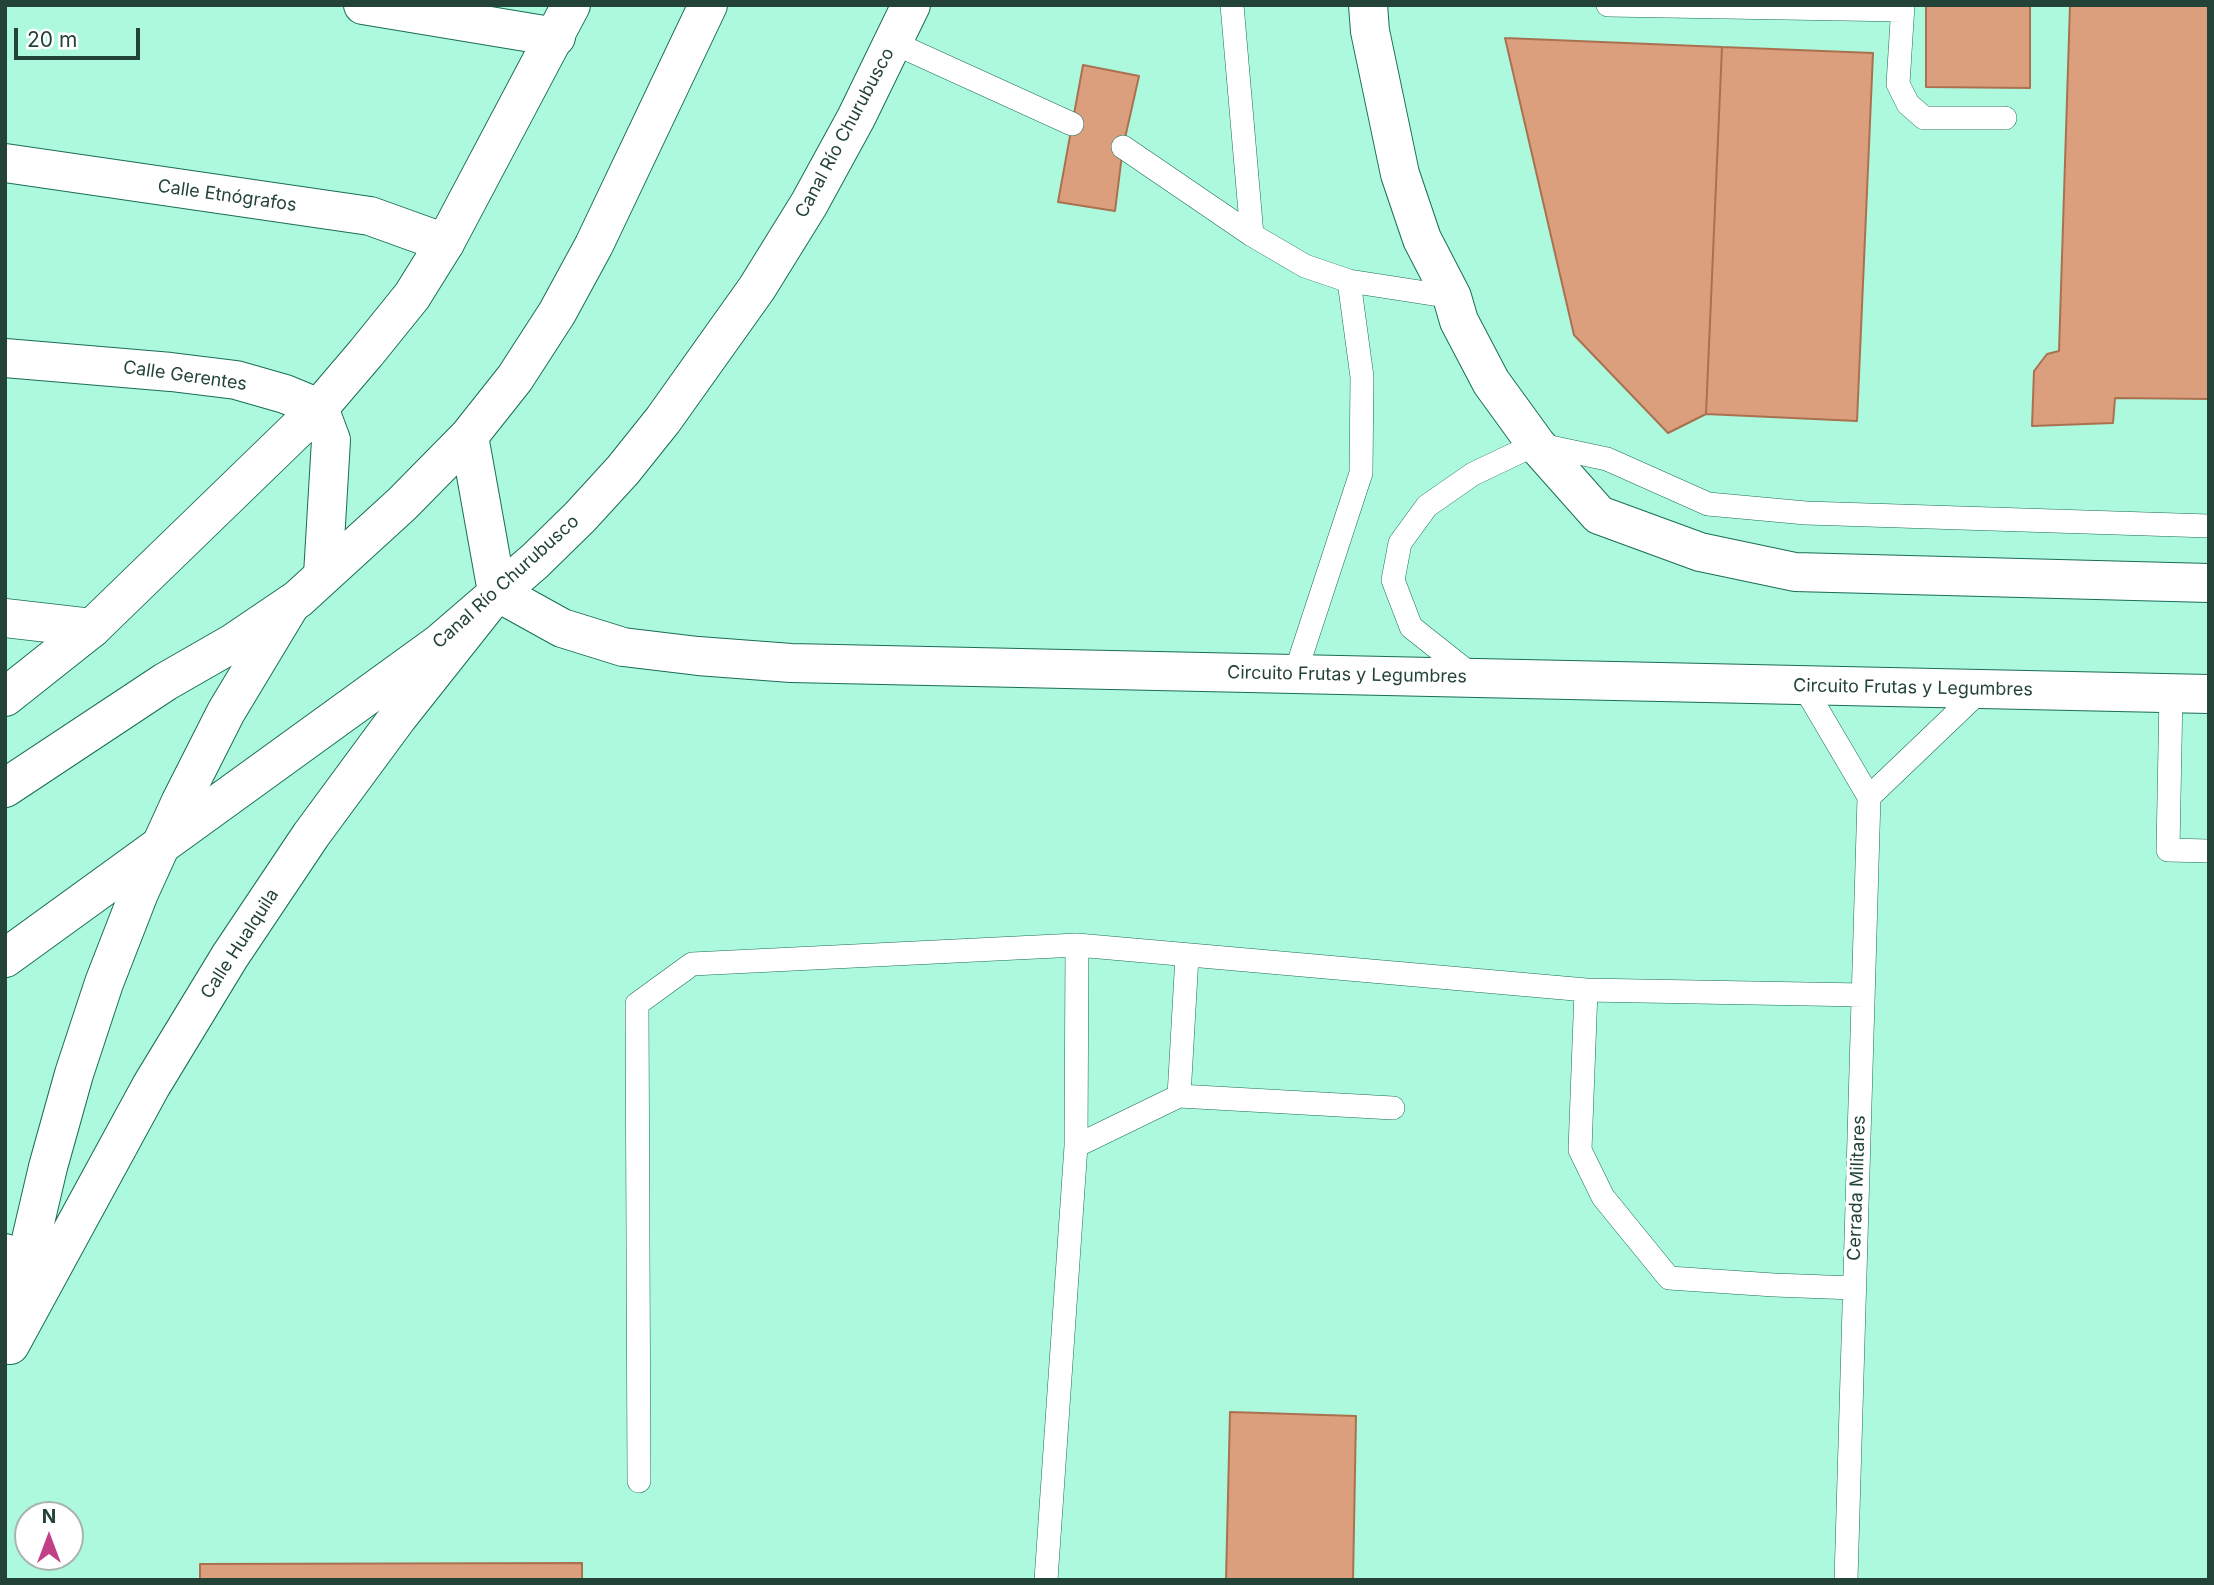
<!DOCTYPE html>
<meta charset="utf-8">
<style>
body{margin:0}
#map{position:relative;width:2214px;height:1585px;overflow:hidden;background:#acf9de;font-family:Inter,sans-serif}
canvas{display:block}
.frame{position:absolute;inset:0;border:7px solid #234338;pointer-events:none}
.north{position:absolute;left:14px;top:1501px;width:70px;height:70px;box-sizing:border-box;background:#fff;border:2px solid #a7b4af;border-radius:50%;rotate:0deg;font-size:19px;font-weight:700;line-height:28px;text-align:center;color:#234338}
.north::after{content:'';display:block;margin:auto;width:24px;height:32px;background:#c24087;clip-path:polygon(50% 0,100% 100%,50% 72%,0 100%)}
.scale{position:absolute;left:14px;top:28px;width:126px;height:32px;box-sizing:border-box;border:4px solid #234338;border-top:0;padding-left:9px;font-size:21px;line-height:24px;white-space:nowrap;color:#234338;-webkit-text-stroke:5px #fff;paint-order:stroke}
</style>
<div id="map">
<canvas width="2214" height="1585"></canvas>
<div class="frame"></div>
<div class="north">N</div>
<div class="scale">20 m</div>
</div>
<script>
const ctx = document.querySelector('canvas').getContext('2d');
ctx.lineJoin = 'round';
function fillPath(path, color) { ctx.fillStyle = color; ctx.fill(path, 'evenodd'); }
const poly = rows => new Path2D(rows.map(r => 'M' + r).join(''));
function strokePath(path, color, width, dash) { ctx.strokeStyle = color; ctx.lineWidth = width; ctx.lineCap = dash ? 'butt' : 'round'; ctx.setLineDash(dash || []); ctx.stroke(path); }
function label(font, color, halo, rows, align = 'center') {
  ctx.font = font + ' Inter,sans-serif'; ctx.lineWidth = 7; ctx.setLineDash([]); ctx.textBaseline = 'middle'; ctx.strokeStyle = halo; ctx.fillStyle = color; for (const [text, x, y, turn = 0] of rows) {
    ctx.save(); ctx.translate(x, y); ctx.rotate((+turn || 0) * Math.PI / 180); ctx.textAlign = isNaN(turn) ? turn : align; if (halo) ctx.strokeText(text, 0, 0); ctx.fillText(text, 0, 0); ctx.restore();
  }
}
const building = poly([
 [1926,5,2030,5,2030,88,1926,87,1926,5],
 [2070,5,2209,5,2209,399,2115,398,2113,423,2032,426,2034,371,2047,354,2059,351,2070,5],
 [1505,38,1722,47,1706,414,1668,433,1574,335,1505,38],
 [1722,47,1873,53,1857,421,1706,414,1722,47],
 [1083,65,1139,76,1123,147,1115,211,1058,202,1083,65],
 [1230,1412,1356,1416,1353,1580,1226,1580,1230,1412],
 [582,1563,582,1580,200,1580,200,1564,582,1563]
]);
fillPath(building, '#db9f7d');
strokePath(building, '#aa7151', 2);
const service = poly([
 [1232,5,1252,235],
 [1608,5,1902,10],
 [1903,5,1898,84,1908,104,1924,118,2005,118],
 [894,43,1072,124],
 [1123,147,1252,235,1305,266,1349,281,1452,297],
 [1295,674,1361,473,1362,377,1349,281],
 [1474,677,1411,627,1393,580,1400,543,1427,506,1473,474,1536,444,1607,459,1708,504,1806,513,2209,526],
 [1803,685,1869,797,1846,1580],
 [2171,694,2168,850,2209,851],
 [1869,797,1982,689],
 [1187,956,1179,1096,1393,1108],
 [1586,990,1580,1150,1603,1197,1669,1278,1774,1285,1854,1288],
 [1076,1146,1179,1096],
 [639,1481,637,1004,692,964,1077,945,1586,990,1863,995],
 [1046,1580,1076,1146,1077,945]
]);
const minor = poly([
 [363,5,556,37],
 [1368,5,1370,31,1400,174,1422,239,1452,297,1459,321,1491,382,1536,444,1599,515,1700,552,1795,572,2209,583],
 [5,163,370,216,445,243],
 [5,358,171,372,236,380,285,394,319,408,331,440,323,575],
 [5,618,92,628],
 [23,1305,26,1261,48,1167,74,1074,104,983,139,893,181,801,226,712,291,604],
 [10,1345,151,1086,230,956,311,835,398,717,497,592,562,628,623,647,698,656,791,663,2209,694]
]);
const tertiary = poly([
 [5,697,92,628,319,408,366,353,412,296,445,243,571,5]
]);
const primary = poly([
 [469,436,497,592],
 [5,788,165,682,233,643,298,599,402,504,469,436,515,378,557,313,594,245,708,5],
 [5,958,440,643,535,561,580,517,623,470,663,420,757,288,809,204,856,118,911,5],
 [5,1253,15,1293,14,1337]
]);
strokePath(service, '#1a6d57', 24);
strokePath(minor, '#1a6d57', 40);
strokePath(tertiary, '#1a6d57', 40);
strokePath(primary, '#1a6d57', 40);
strokePath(service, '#fff', 23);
strokePath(minor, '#fff', 38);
strokePath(tertiary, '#fff', 38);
strokePath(primary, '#fff', 38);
label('18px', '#234338', '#fff', [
 ["Canal Río Churubusco",845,133,-62],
 ["Calle Etnógrafos",227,196,8],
 ["Calle Gerentes",185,376,8],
 ["Canal Río Churubusco",506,582,-42],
 ["Circuito Frutas y Legumbres",1347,675,1],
 ["Circuito Frutas y Legumbres",1913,688,1],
 ["Calle Hualquila",240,944,-57],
 ["Cerrada Militares",1857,1188,-88]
]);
</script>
